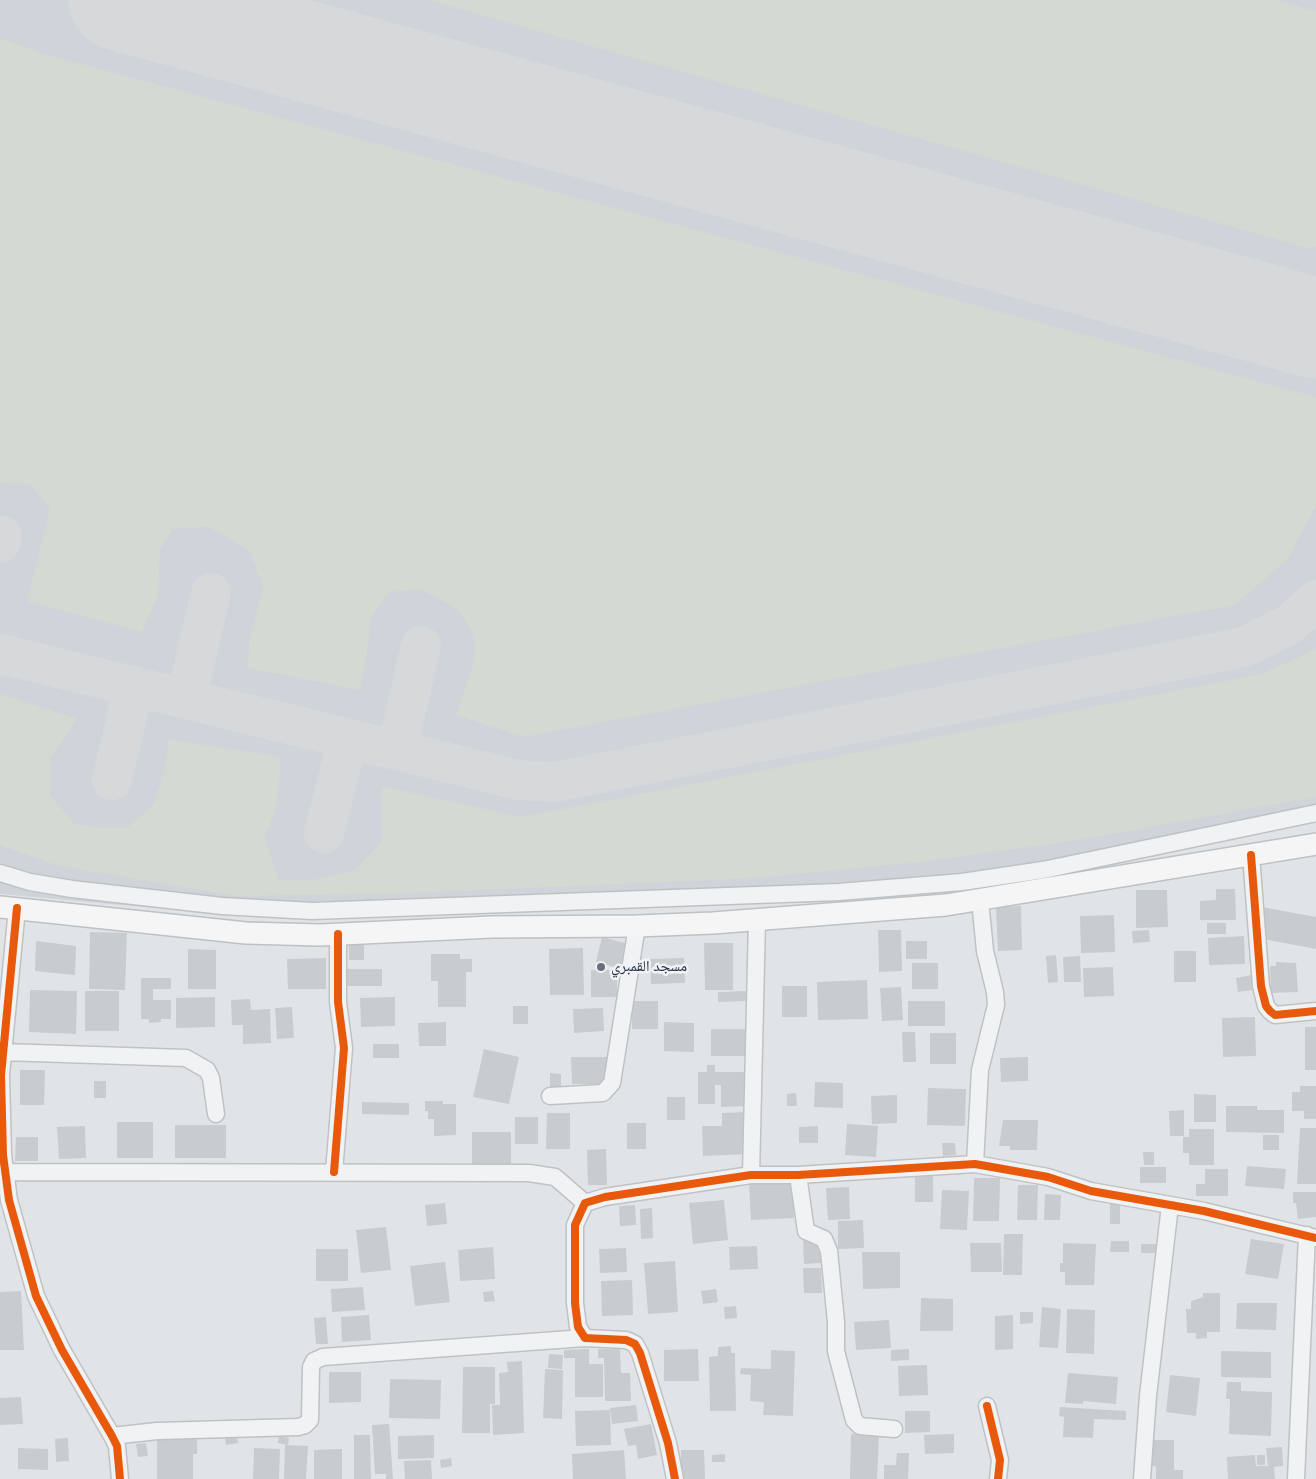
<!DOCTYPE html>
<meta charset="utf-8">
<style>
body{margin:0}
canvas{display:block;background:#e1e4e7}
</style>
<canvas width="1316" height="1479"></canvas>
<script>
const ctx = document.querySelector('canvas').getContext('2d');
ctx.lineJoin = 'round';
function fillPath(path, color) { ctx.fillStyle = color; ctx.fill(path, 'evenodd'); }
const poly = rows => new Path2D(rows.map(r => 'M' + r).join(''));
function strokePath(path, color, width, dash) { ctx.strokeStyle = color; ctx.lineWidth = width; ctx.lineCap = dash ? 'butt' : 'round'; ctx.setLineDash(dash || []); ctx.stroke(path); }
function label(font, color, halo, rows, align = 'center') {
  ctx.font = font + ' "Space Grotesk","Noto Naskh Arabic",sans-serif'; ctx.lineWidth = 5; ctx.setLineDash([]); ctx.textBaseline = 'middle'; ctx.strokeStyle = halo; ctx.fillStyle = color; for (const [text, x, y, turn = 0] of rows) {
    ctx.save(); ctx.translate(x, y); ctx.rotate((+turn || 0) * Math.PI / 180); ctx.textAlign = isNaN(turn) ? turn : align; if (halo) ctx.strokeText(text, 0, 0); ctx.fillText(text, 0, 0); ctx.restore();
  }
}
fillPath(poly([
 [0,0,1316,0,1316,818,1015,879,334,918,283,919,232,915,0,894]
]), '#cfd3da');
fillPath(poly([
 [428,0,1276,0,1316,11,1316,247,1307,248],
 [0,38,41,53,1316,397,1316,506,1287,560,1235,605,524,737,456,715,474,661,474,636,458,609,420,589,389,592,371,618,366,661,360,690,247,668,250,636,263,587,250,551,209,527,173,529,160,549,158,596,142,632,27,601,50,509,30,484,0,483],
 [1316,649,1316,797,1080,840,921,862,757,878,416,893,238,896,59,866,0,845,0,694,77,719,50,759,50,795,75,824,99,828,126,828,153,806,164,773,169,739,281,757,277,804,265,837,279,880,312,880,353,871,382,842,382,786,521,817,1262,674]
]), '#d2dad2');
strokePath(poly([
 [0,543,2,536],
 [0,654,519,780,555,782,1244,647,1290,624,1316,600],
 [186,699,211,593],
 [397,750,421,646],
 [112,780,134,686],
 [324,833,348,739]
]), '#d6d8da', 40);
strokePath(poly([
 [119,0,1316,328]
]), '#d6d8da', 101);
fillPath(poly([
 [1216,889,1235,889,1236,920,1200,920,1200,901,1216,900],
 [1136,890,1167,890,1168,927,1136,928],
 [1021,906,1022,950,998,951,996,907],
 [1262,907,1316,917,1316,949,1263,939],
 [1114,915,1115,952,1081,953,1080,916],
 [1207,923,1226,923,1226,934,1207,934],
 [878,930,901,930,902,971,879,972],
 [1149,930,1150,942,1133,943,1132,931],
 [90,932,127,933,125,990,89,989],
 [1244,936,1245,964,1209,965,1208,938],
 [602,937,629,944,622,969,596,962],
 [36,941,76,946,75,975,35,971],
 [906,941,927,941,927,959,906,959],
 [704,943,733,943,733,990,705,990],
 [349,944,364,944,364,960,349,960],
 [583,948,584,995,550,995,549,949],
 [188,949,216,950,216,989,188,989],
 [1174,951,1196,951,1196,982,1174,982],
 [431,954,460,954,460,959,472,959,472,972,466,972,466,1007,438,1007,438,981,431,981],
 [1056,955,1058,982,1048,983,1046,956],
 [1080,956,1081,982,1064,982,1063,957],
 [326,958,326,989,288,989,287,959],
 [684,958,685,983,651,984,650,959],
 [1276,962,1296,963,1298,992,1271,993,1270,966,1276,966],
 [912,963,938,963,938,989,912,989],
 [1113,967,1114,996,1084,997,1083,968],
 [345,969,382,969,382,986,345,986],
 [591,970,617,970,617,997,591,997],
 [1251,975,1253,990,1238,992,1236,978],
 [141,978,171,978,171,989,153,989,153,1000,171,1000,171,1019,161,1019,161,1022,149,1023,149,1019,141,1019],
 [867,980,868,1019,818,1020,817,982],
 [782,986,807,986,807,1017,782,1017],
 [901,987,903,1020,882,1021,880,988],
 [30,990,77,991,76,1034,29,1032],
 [85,991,119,991,119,1031,85,1031],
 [748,991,749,1001,718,1002,718,992],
 [215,997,215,1027,176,1028,176,998],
 [395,997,395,1026,361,1027,360,998],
 [250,999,251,1010,270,1009,271,1043,243,1044,243,1025,232,1025,231,1000],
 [632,1001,658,1001,658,1029,632,1029],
 [908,1001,945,1001,945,1026,908,1026],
 [513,1006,528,1006,528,1024,513,1024],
 [292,1007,294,1038,277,1039,275,1008],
 [603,1008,604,1031,574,1033,573,1009],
 [1255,1017,1256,1056,1223,1057,1222,1018],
 [446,1022,446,1046,419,1046,418,1023],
 [664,1022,694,1023,694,1052,664,1051],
 [1305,1027,1316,1027,1316,1070,1305,1070],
 [711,1029,748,1029,748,1056,711,1056],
 [902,1032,915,1032,916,1062,903,1062],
 [930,1033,956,1033,956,1064,930,1064],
 [373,1044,399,1044,399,1058,373,1058],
 [484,1049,519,1057,509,1104,473,1097],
 [571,1057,610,1057,610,1084,572,1084],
 [1028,1057,1028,1081,1001,1082,1000,1058],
 [707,1065,715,1065,715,1072,746,1072,746,1106,721,1107,721,1085,715,1085,715,1104,698,1104,698,1072,707,1072],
 [20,1070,45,1070,44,1105,20,1105],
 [550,1073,561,1074,561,1089,550,1089],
 [94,1081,106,1081,106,1098,94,1098],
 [815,1082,843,1083,843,1108,814,1107],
 [1300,1086,1316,1086,1316,1119,1304,1119,1304,1111,1292,1111,1292,1092,1300,1092],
 [928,1088,966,1089,965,1126,927,1125],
 [796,1093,797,1106,787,1106,787,1094],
 [1194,1094,1216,1095,1216,1122,1194,1122],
 [897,1095,897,1123,872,1124,871,1096],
 [667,1097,685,1097,685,1120,667,1120],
 [425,1101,443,1101,443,1104,456,1104,456,1135,434,1136,434,1119,428,1119,428,1111,425,1111],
 [362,1102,409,1103,409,1115,362,1114],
 [1226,1106,1257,1106,1257,1110,1284,1110,1284,1133,1226,1132],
 [1184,1110,1184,1136,1170,1136,1169,1111],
 [748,1112,749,1154,703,1156,702,1126,722,1126,722,1113],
 [547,1113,570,1113,570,1149,546,1149],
 [515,1117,538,1117,538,1144,515,1144],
 [1003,1120,1038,1120,1037,1150,1010,1150,1010,1146,999,1146],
 [117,1122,153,1122,153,1158,117,1158],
 [627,1123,646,1123,646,1149,627,1149],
 [847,1124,878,1126,876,1157,845,1155],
 [175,1125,226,1125,226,1158,175,1158],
 [85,1126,86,1158,59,1159,57,1127],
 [818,1126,818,1143,799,1143,799,1127],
 [1300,1128,1316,1128,1316,1184,1297,1184],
 [1189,1129,1214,1129,1214,1165,1189,1165,1189,1153,1183,1153,1183,1137,1189,1137],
 [472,1132,511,1132,511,1165,472,1164],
 [1263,1135,1279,1135,1279,1150,1263,1150],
 [16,1137,38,1137,38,1161,15,1161],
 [942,1143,955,1143,956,1155,943,1156],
 [606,1149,607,1185,588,1185,587,1150],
 [1143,1152,1154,1152,1154,1165,1144,1165],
 [1247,1166,1286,1169,1284,1189,1245,1186],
 [1140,1167,1166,1167,1166,1183,1140,1183],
 [1205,1169,1228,1169,1228,1196,1196,1196,1196,1184,1205,1184],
 [915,1173,933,1173,933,1202,915,1202],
 [974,1178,1000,1178,999,1221,973,1221],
 [792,1182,794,1218,751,1220,749,1184],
 [1018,1185,1038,1185,1037,1220,1017,1220],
 [849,1187,850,1219,828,1220,826,1188],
 [942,1190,969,1191,967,1230,940,1229],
 [1293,1192,1316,1192,1316,1217,1298,1219,1296,1203,1293,1203],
 [1045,1194,1061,1195,1060,1220,1044,1220],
 [724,1200,728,1240,693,1244,689,1203],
 [445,1203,447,1224,427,1226,425,1205],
 [1110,1203,1120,1203,1120,1224,1110,1224],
 [635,1205,636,1225,620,1226,619,1206],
 [652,1208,653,1238,641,1239,640,1209],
 [863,1220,864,1248,838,1249,838,1221],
 [386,1227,391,1270,361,1273,356,1230],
 [1004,1234,1023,1234,1022,1275,1003,1275],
 [820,1238,821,1263,804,1264,803,1239],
 [1251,1239,1284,1244,1278,1279,1245,1274],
 [1111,1241,1129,1241,1129,1252,1110,1252],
 [970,1243,1001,1243,1002,1272,971,1272],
 [1063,1243,1096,1244,1094,1285,1065,1285,1065,1272,1060,1272,1060,1263,1063,1263],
 [1141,1244,1157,1244,1157,1253,1141,1253],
 [757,1246,758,1269,730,1270,729,1247],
 [493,1247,495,1279,460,1281,458,1250],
 [626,1248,627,1272,600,1273,599,1249],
 [316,1249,348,1249,348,1281,316,1281],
 [862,1252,900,1252,900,1288,863,1289],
 [675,1261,678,1312,648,1314,644,1263],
 [445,1262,450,1302,415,1306,410,1266],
 [803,1268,821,1268,822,1293,804,1293],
 [632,1280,633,1315,602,1316,601,1281],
 [363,1287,365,1310,332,1312,331,1289],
 [716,1289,718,1302,703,1304,701,1291],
 [21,1291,24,1350,0,1350,0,1292],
 [493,1291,495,1301,484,1302,483,1292],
 [1203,1293,1220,1293,1220,1332,1207,1332,1207,1338,1196,1339,1196,1333,1187,1333,1186,1309,1191,1309,1191,1301,1203,1297],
 [921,1298,953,1299,953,1331,920,1331],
 [1237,1303,1277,1303,1276,1330,1236,1329],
 [736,1306,737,1318,725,1319,724,1307],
 [1042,1307,1061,1309,1058,1348,1039,1347],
 [1067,1309,1095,1310,1094,1354,1066,1353],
 [1020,1312,1033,1312,1033,1323,1020,1324],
 [369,1315,371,1340,342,1342,341,1317],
 [1013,1315,1013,1349,995,1350,995,1316],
 [326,1317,328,1344,316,1344,314,1318],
 [889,1320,891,1348,856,1350,854,1322],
 [731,1346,731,1353,735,1353,736,1411,710,1411,709,1357,718,1356,718,1347],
 [589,1349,589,1364,603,1364,603,1397,575,1397,575,1358,564,1358,564,1350],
 [598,1349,620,1349,621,1373,630,1373,631,1401,605,1401,604,1358,598,1358],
 [698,1349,699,1381,664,1381,664,1350],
 [909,1349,909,1360,891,1361,891,1350],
 [771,1350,795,1351,793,1416,763,1415,764,1402,750,1401,751,1375,740,1374,741,1368,771,1369],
 [1221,1351,1271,1352,1271,1378,1221,1377],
 [549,1354,563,1355,562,1369,548,1368],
 [522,1361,524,1433,493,1435,492,1405,500,1405,499,1373,508,1372,507,1362],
 [927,1365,928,1395,899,1396,898,1366],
 [463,1367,495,1367,495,1404,490,1404,490,1433,462,1433],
 [545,1369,563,1370,562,1419,543,1418],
 [329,1372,361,1372,361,1402,329,1403],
 [1068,1373,1118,1377,1116,1404,1083,1401,1083,1404,1065,1403],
 [1170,1375,1200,1378,1196,1416,1166,1412],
 [390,1379,441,1380,440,1419,389,1418],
 [1227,1382,1241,1382,1241,1391,1272,1392,1271,1436,1229,1434,1230,1399,1226,1399],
 [21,1397,23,1424,0,1425,0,1398],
 [636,1405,638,1421,612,1424,610,1408],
 [1060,1407,1126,1411,1126,1420,1094,1419,1093,1438,1063,1437,1064,1417,1059,1416],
 [610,1410,611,1445,576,1446,575,1411],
 [905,1411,930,1411,930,1432,905,1433],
 [389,1424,393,1479,386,1479,386,1474,375,1474,372,1425],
 [651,1424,657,1455,638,1459,636,1445,628,1446,624,1429],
 [851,1434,879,1435,877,1479,850,1479],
 [954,1434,954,1453,925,1454,924,1435],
 [354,1435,370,1435,371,1479,354,1479],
 [434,1435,434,1458,398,1459,398,1436],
 [279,1436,289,1438,288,1445,278,1443],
 [237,1437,238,1443,226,1445,225,1438],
 [68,1438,69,1461,56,1462,55,1439],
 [157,1438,197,1438,197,1454,193,1454,193,1479,157,1479],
 [1146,1440,1174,1440,1174,1470,1183,1470,1183,1479,1156,1479,1156,1466,1146,1466],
 [146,1443,148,1456,138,1457,136,1444],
 [285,1445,308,1446,306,1479,284,1479],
 [1282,1447,1283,1466,1274,1467,1275,1479,1228,1479,1227,1457,1255,1455,1256,1466,1268,1466,1266,1448],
 [18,1448,48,1449,48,1470,18,1469],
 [254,1448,280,1449,279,1479,253,1479],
 [342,1449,342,1479,314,1479,314,1450],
 [624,1450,626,1479,573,1479,572,1454],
 [681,1450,704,1450,705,1479,681,1479],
 [897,1453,909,1453,908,1479,884,1479,884,1465,896,1465],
 [725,1454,725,1462,712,1462,712,1455],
 [1257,1455,1265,1455,1265,1465,1257,1465],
 [451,1458,452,1466,441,1468,440,1460],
 [431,1460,432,1479,405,1479,404,1461]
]), '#c9cccf');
const minor = poly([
 [1251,855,1261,986,1266,1006,1270,1011,1275,1015,1316,1011],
 [0,873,30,882,72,889,222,906,312,911,839,892,962,882,1043,870,1316,813],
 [17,908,1,1075,3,1155,9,1200,36,1296,62,1350,112,1436,117,1446,120,1479],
 [3,1052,186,1058,207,1070,211,1078,216,1114],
 [550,1096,603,1093,612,1083,637,926],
 [975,1164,980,1070,996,1005,995,992,985,951,980,900],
 [5,1172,529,1173,555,1177,585,1203],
 [334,1172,344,1048,338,1002,338,934],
 [751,1175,757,920],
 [798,1175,806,1231,824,1239,829,1251,836,1322,836,1351,854,1420,860,1426,894,1429],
 [987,1406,1000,1460,998,1479],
 [112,1436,157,1431,298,1427,305,1425,310,1420,311,1367,314,1361,323,1357,585,1338],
 [675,1479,668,1443,640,1353,635,1344,626,1340,585,1338,578,1327,575,1303,575,1225,585,1203,605,1197,751,1175,798,1175,975,1164,1048,1177,1091,1191,1204,1211,1316,1238],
 [1142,1479,1148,1396,1170,1205],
 [1296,1479,1307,1235]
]);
const major = poly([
 [0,907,246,933,320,935,492,927,637,926,713,923,946,905,1316,844]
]);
strokePath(minor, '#bfc2c5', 19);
strokePath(major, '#bdc1c4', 24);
strokePath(minor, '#f1f2f3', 16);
strokePath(major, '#f5f5f6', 21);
strokePath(poly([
 [1251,855,1261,986,1266,1006,1270,1011,1275,1015,1316,1011],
 [17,908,1,1075,3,1155,9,1200,36,1296,62,1350,112,1436,117,1446,120,1479],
 [334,1172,344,1048,338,1002,338,934],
 [987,1406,1000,1460,998,1479],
 [675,1479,668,1443,640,1353,635,1344,626,1340,585,1338,578,1327,575,1303,575,1225,585,1203,605,1197,751,1175,798,1175,975,1164,1048,1177,1091,1191,1204,1211,1316,1238]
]), '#e8590c', 8);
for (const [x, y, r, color] of [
 [601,967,5,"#69707a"]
]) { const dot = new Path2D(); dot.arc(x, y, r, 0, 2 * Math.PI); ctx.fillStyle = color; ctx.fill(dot); strokePath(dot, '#eff2f6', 2); }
label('15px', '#283140', '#eff2f6', [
 ["مسجد القمبري",611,967]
], 'left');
</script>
